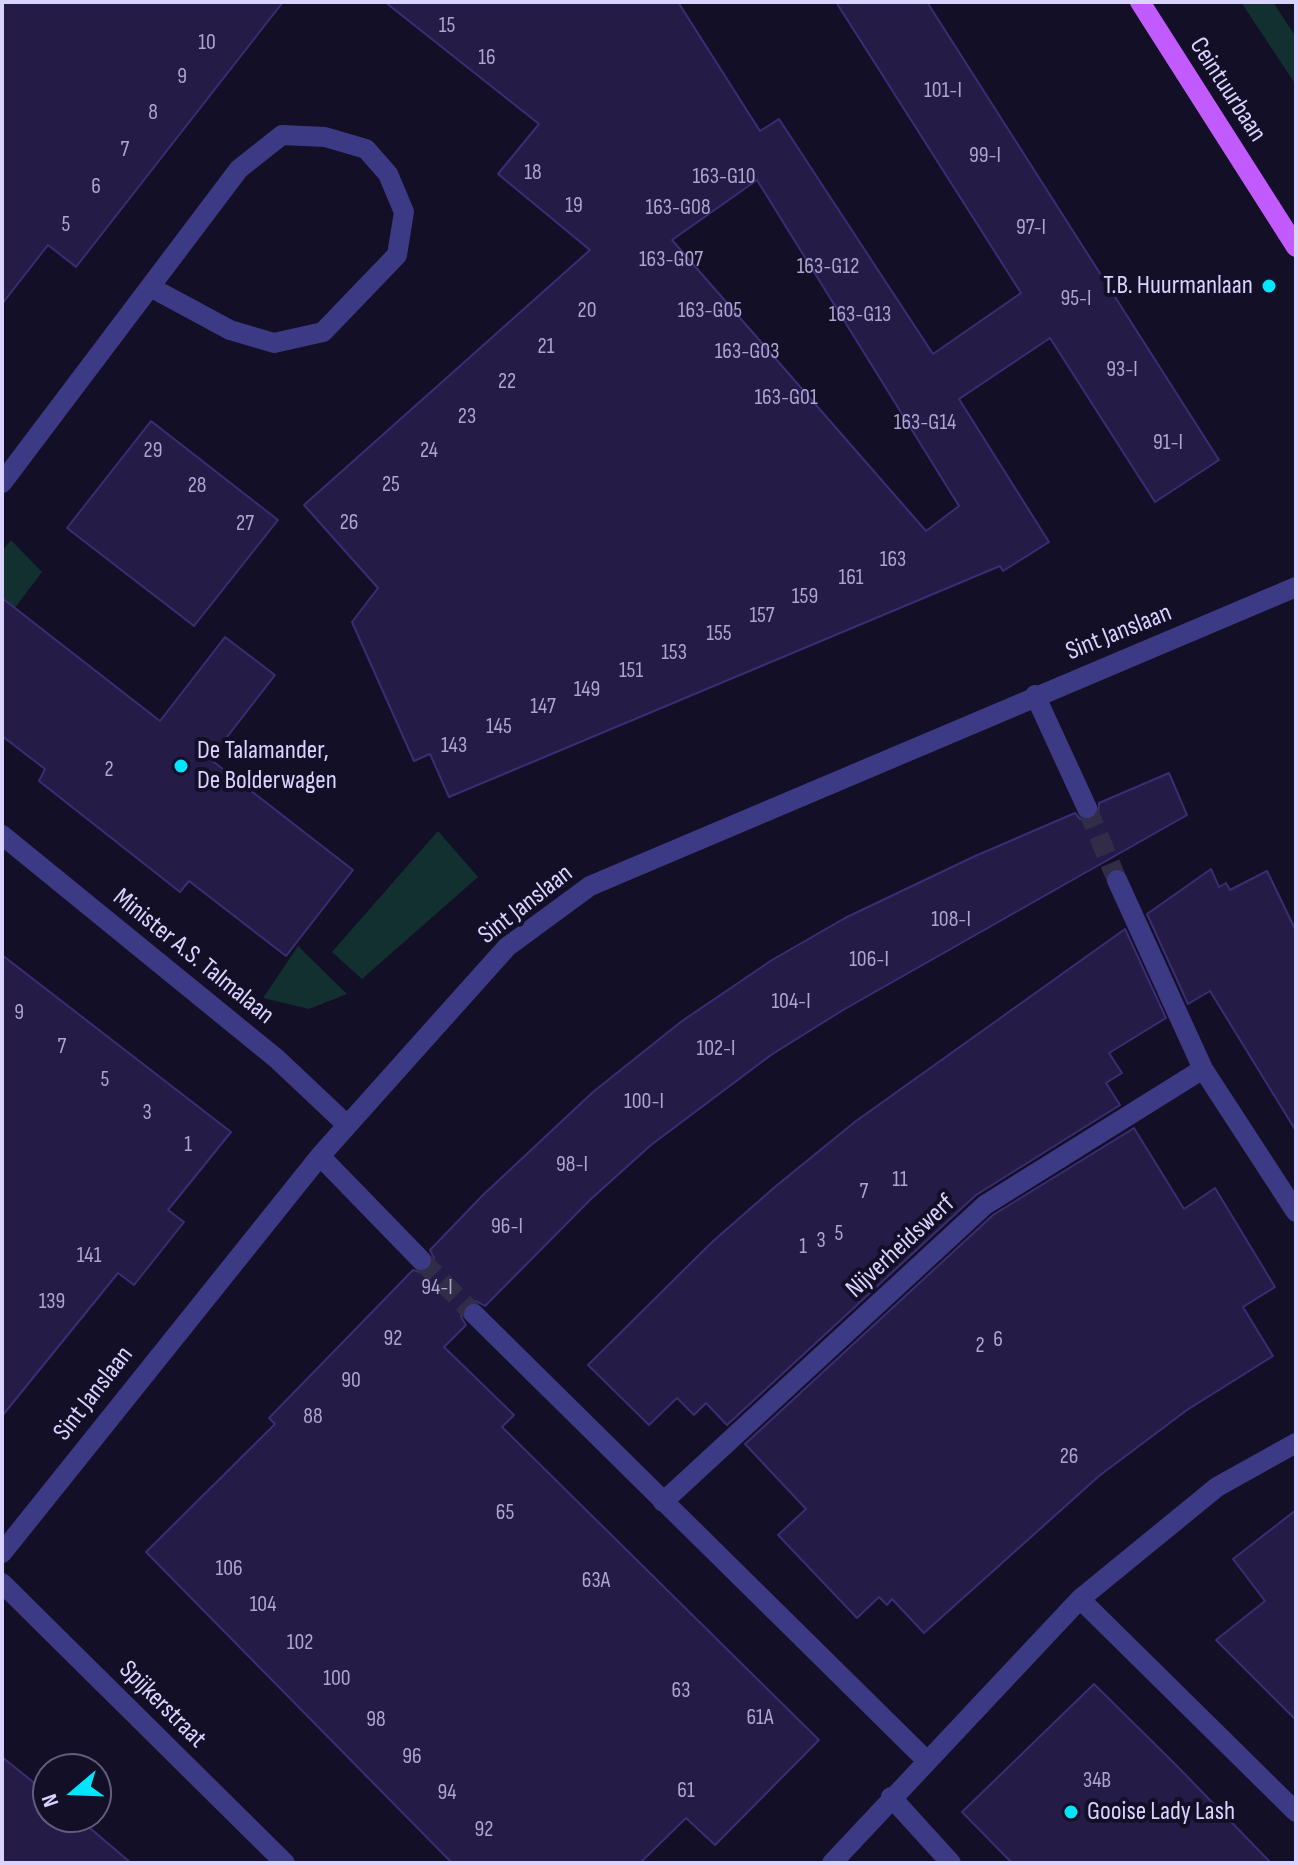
<!DOCTYPE html>
<style>
body{margin:0}
#map{position:relative;width:1298px;height:1865px;overflow:hidden;background:#130f26;font-family:"Sofia Sans Condensed",sans-serif}
canvas{display:block}
.frame{position:absolute;inset:0;border:4px solid #d9d4ff;pointer-events:none}
.north{position:absolute;left:32px;top:1753px;width:80px;height:80px;box-sizing:border-box;background:#130f26;border:2px solid #625e7d;border-radius:50%;rotate:251deg;font-size:22px;font-weight:700;line-height:32px;text-align:center;color:#d9d4ff}
.north::after{content:'';display:block;margin:auto;width:28px;height:36px;background:#00e5ff;clip-path:polygon(50% 0,100% 100%,50% 72%,0 100%)}
</style>
<div id="map">
<canvas width="1298" height="1865"></canvas>
<div class="frame"></div>
<div class="north">N</div>
</div>
<script>
const ctx = document.querySelector('canvas').getContext('2d');
ctx.lineJoin = 'round';
function fillPath(path, color) { ctx.fillStyle = color; ctx.fill(path, 'evenodd'); }
const poly = rows => new Path2D(rows.map(r => 'M' + r).join(''));
function strokePath(path, color, width, dash) { ctx.strokeStyle = color; ctx.lineWidth = width; ctx.lineCap = dash ? 'butt' : 'round'; ctx.setLineDash(dash || []); ctx.stroke(path); }
function label(font, color, halo, rows, align = 'center') {
  ctx.font = font + ' "Sofia Sans Condensed",sans-serif'; ctx.lineWidth = 8; ctx.setLineDash([]); ctx.textBaseline = 'middle'; ctx.strokeStyle = halo; ctx.fillStyle = color; for (const [text, x, y, turn = 0] of rows) {
    ctx.save(); ctx.translate(x, y); ctx.rotate((+turn || 0) * Math.PI / 180); ctx.textAlign = isNaN(turn) ? turn : align; if (halo) ctx.strokeText(text, 0, 0); ctx.fillText(text, 0, 0); ctx.restore();
  }
}
fillPath(poly([
 [1241,2,1273,2,1296,37,1296,85],
 [11,540,42,572,2,625,2,551],
 [438,831,478,877,362,979,332,952],
 [298,946,347,994,309,1009,263,998]
]), '#12302f');
const building = poly([
 [2,2,283,2,76,267,48,245,2,304,2,2],
 [385,2,678,2,760,131,779,119,933,354,1021,293,836,2,927,2,1219,460,1155,502,1050,338,959,399,1049,542,1003,571,1000,566,449,797,430,754,414,761,352,622,378,588,304,505,590,250,498,174,539,124,385,2],
 [757,180,959,506,926,531,672,240,757,180],
 [151,421,278,520,194,626,67,528,151,421],
 [2,598,160,721,225,637,275,675,210,759,353,870,286,956,189,881,180,892,39,781,45,769,2,736,2,598],
 [1169,773,1187,815,843,1010,771,1055,651,1145,591,1199,485,1306,476,1301,464,1306,461,1317,466,1325,444,1347,514,1415,502,1427,819,1740,715,1845,686,1818,640,1863,452,1863,146,1552,275,1424,269,1418,413,1270,423,1273,431,1269,434,1258,430,1250,483,1195,593,1092,682,1021,772,960,845,918,973,857,1075,813,1080,819,1092,820,1098,815,1099,803,1169,773],
 [1211,869,1219,887,1226,883,1230,890,1267,871,1296,931,1296,1131,1210,991,1188,1004,1147,914,1211,869],
 [1125,929,1166,1018,1109,1053,1122,1073,1106,1083,1120,1105,976,1195,727,1425,706,1403,694,1415,677,1398,649,1425,588,1365,711,1243,776,1186,856,1121,1125,929],
 [2,955,231,1132,168,1210,184,1222,134,1285,118,1273,2,1416,2,955],
 [1134,1128,1184,1209,1215,1188,1275,1287,1243,1307,1273,1356,1187,1410,1099,1476,924,1633,892,1599,887,1605,879,1597,857,1618,778,1535,806,1509,745,1444,993,1215,1134,1128],
 [1296,1510,1296,1720,1216,1640,1265,1601,1233,1559,1296,1510],
 [1094,1684,1176,1765,1271,1863,1012,1863,962,1812,1094,1684],
 [2,1757,48,1794,48,1817,77,1817,131,1863,2,1863,2,1757]
]);
fillPath(building, '#241b47');
strokePath(building, '#3b2d73', 2);
strokePath(poly([
 [1087,808,1117,880],
 [421,1260,474,1314]
]), '#312d47', 20, [20, 10]);
strokePath(poly([
 [2,483,239,169,282,135,325,137,366,149,388,174,404,212,397,255,323,332,274,343,230,330,152,288],
 [1035,695,1087,808],
 [2,835,277,1059,347,1125],
 [1117,880,1203,1069,1296,1212],
 [320,1156,421,1260],
 [474,1314,926,1760],
 [663,1502,985,1205,1203,1069],
 [2,1553,320,1156,507,947,590,886,1296,587],
 [2,1583,285,1863],
 [1080,1599,1296,1812],
 [891,1797,951,1863],
 [832,1863,1080,1599,1217,1487,1296,1443]
]), '#3d3a85', 20);
strokePath(poly([
 [1140,2,1296,247]
]), '#c25bff', 20);
for (const [x, y, r, color] of [
 [1269,286,8,"#00e5ff"],
 [181,766,8,"#00e5ff"],
 [1071,1812,8,"#00e5ff"]
]) { const dot = new Path2D(); dot.arc(x, y, r, 0, 2 * Math.PI); ctx.fillStyle = color; ctx.fill(dot); strokePath(dot, '#130f26', 3); }
label('22px', '#aca6d1', null, [
 ["15",447,26],
 ["10",207,43],
 ["16",487,58],
 ["9",182,77],
 ["101-I",943,91],
 ["8",153,113],
 ["7",125,150],
 ["99-I",985,156],
 ["18",533,173],
 ["163-G10",724,177],
 ["6",96,187],
 ["19",574,206],
 ["163-G08",678,208],
 ["5",66,225],
 ["97-I",1031,228],
 ["163-G07",671,260],
 ["163-G12",828,267],
 ["95-I",1076,299],
 ["20",587,311],
 ["163-G05",710,311],
 ["163-G13",860,315],
 ["21",546,347],
 ["163-G03",747,352],
 ["93-I",1122,370],
 ["22",507,382],
 ["163-G01",786,398],
 ["23",467,417],
 ["163-G14",925,423],
 ["91-I",1168,443],
 ["29",153,451],
 ["24",429,451],
 ["25",391,485],
 ["28",197,486],
 ["26",349,523],
 ["27",245,524],
 ["163",893,560],
 ["161",851,578],
 ["159",805,597],
 ["157",762,616],
 ["155",719,634],
 ["153",674,653],
 ["151",631,671],
 ["149",587,690],
 ["147",543,707],
 ["145",499,727],
 ["143",454,746],
 ["2",109,770],
 ["108-I",951,920],
 ["106-I",869,960],
 ["104-I",791,1002],
 ["9",19,1013],
 ["7",62,1047],
 ["102-I",716,1049],
 ["5",105,1080],
 ["100-I",644,1102],
 ["3",147,1113],
 ["1",188,1145],
 ["98-I",572,1165],
 ["11",900,1180],
 ["7",864,1192],
 ["96-I",507,1227],
 ["5",839,1234],
 ["3",821,1241],
 ["1",803,1247],
 ["141",89,1256],
 ["94-I",437,1288],
 ["139",52,1302],
 ["92",393,1339],
 ["6",998,1340],
 ["2",980,1346],
 ["90",351,1381],
 ["88",313,1417],
 ["26",1069,1457],
 ["65",505,1513],
 ["106",229,1569],
 ["63A",596,1581],
 ["104",263,1605],
 ["102",300,1643],
 ["100",337,1679],
 ["63",681,1691],
 ["61A",760,1718],
 ["98",376,1720],
 ["96",412,1757],
 ["34B",1097,1781],
 ["61",686,1791],
 ["94",447,1793],
 ["92",484,1830]
]);
label('26px', '#d9d4ff', '#130f26', [
 ["Ceintuurbaan",1227,90,57],
 ["Sint Janslaan",1119,633,-22],
 ["Sint Janslaan",526,905,-38],
 ["Minister A.S. Talmalaan",193,957,39],
 ["Nijverheidswerf",901,1247,-43],
 ["Sint Janslaan",94,1394,-52],
 ["Spijkerstraat",162,1705,45]
]);
label('26px', '#d9d4ff', '#130f26', [
 ["T.B. Huurmanlaan",1253,286,"right"],
 ["De Talamander,",197,751],
 ["De Bolderwagen",197,781],
 ["Gooise Lady Lash",1087,1812]
], 'left');
</script>
